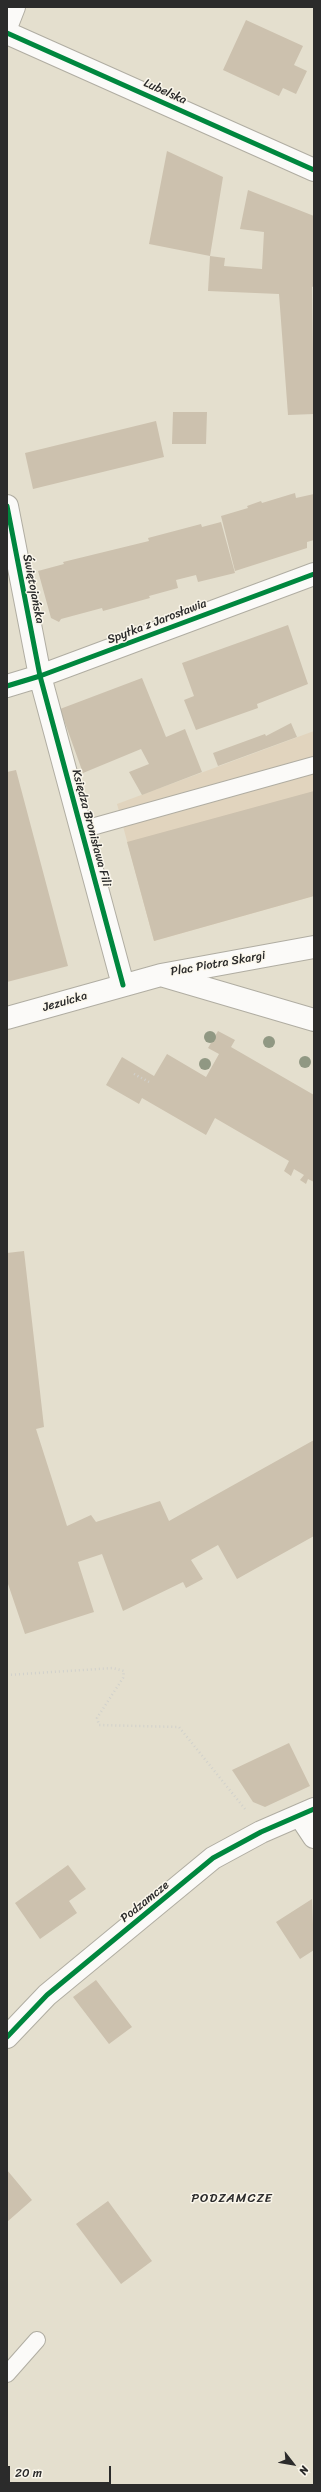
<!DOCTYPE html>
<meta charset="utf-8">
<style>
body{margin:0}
#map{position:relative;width:321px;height:2492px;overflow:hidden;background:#e4dfce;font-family:Sriracha,sans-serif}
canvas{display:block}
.frame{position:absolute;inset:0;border:8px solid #2b2b2b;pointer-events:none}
.north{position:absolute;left:273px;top:2444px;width:40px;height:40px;-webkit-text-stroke:3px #fbf7ec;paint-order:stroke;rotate:121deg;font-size:11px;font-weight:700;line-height:16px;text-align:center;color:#2b2b2b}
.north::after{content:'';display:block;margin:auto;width:14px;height:18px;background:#2b2b2b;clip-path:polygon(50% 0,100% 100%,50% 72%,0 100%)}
.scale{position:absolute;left:8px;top:2466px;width:103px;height:18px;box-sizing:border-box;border:2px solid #2b2b2b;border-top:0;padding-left:5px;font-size:12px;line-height:14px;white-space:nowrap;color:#2b2b2b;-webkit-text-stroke:3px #fbf7ec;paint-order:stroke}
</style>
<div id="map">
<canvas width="321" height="2492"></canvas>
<div class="frame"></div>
<div class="north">N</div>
<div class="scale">20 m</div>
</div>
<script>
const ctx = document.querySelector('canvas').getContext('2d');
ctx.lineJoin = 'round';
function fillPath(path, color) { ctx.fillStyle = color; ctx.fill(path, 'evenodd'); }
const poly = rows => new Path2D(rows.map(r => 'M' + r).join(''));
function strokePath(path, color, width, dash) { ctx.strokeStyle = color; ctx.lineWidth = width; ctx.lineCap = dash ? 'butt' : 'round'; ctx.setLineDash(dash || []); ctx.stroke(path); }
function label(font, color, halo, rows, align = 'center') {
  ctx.font = font + ' Sriracha,sans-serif'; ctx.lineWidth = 3; ctx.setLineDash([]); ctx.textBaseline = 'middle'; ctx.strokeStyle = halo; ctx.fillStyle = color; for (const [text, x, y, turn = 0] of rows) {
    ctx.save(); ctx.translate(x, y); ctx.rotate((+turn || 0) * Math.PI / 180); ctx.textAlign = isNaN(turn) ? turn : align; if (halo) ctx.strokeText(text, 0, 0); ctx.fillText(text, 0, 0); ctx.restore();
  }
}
fillPath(poly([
 [314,731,314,896,154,941,117,804]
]), '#e1d4be');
fillPath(poly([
 [246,20,303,46,294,65,307,71,296,94,283,88,279,96,223,70],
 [167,151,223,177,210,256,225,258,224,266,262,269,264,232,240,229,248,190,314,216,314,286,312,287,314,414,288,415,279,294,208,291,210,256,149,244],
 [173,412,207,412,206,444,172,444],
 [156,421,164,457,33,489,25,453],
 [295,493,296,498,314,494,314,540,307,542,307,548,235,571,221,516,248,508,247,506,261,501,262,503],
 [221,522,235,573,198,582,196,575,176,580,178,588,149,596,150,598,103,611,102,608,61,619,59,622,51,618,38,571,64,564,63,562,149,541,148,538,201,524,202,527],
 [288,625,308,684,257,704,258,708,196,730,184,700,194,696,182,663],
 [142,678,166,737,185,729,202,772,142,795,129,772,149,764,141,749,83,773,60,709],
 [291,723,297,737,218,766,213,753,265,734,266,736],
 [16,770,68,966,7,982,7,772],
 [314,791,314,896,154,941,127,842],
 [218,1031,235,1040,231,1047,314,1095,314,1182,308,1179,306,1184,300,1180,304,1175,294,1169,291,1176,284,1171,289,1161,215,1118,206,1135,142,1098,139,1104,106,1085,122,1057,154,1076,167,1054,206,1077,219,1054,208,1048],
 [24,1251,44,1427,36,1429,67,1526,91,1515,96,1522,160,1501,169,1521,314,1440,314,1536,237,1579,218,1545,191,1560,203,1579,186,1588,183,1582,123,1611,102,1554,78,1562,94,1612,25,1634,7,1581,7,1253],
 [289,1743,310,1786,265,1807,253,1802,232,1770],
 [68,1865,86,1889,69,1901,77,1913,40,1939,15,1903],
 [312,1899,314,1950,300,1959,276,1922],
 [96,1980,132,2027,109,2044,73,1997],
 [7,2170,32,2200,7,2222],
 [108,2201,152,2261,121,2284,76,2224]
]), '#ccc1ae');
const service = poly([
 [81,830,314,765],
 [7,2374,37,2340]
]);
const minor = poly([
 [7,25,14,7],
 [7,506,40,676,123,985],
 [7,686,40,676,314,574],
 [164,976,314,1020],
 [7,1018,161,975,314,947],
 [300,1816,314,1837],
 [7,2037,47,1995,213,1858,261,1832,314,1809]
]);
const tertiary = poly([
 [7,33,314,170]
]);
strokePath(service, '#b0ada2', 18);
strokePath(minor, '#b0ada2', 24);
strokePath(tertiary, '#b0ada2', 24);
strokePath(poly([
 [134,1074,151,1083],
 [7,1675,113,1668,124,1671,123,1678,97,1718,99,1725,179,1727,245,1809]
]), '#d1d1cc', 2.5, [1, 3]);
strokePath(service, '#fbfaf8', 16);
strokePath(minor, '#fbfaf8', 22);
strokePath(tertiary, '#fbfaf8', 22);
strokePath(poly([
 [7,33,314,170],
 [7,506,40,676,123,985],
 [7,686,40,676,314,574],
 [7,2037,47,1995,213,1858,261,1832,314,1809]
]), '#00873e', 5);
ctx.fillStyle = '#909883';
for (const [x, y] of [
 [210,1037],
 [269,1042],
 [305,1062],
 [205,1064]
]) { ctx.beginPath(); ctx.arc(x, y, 6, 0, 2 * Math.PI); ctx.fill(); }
label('12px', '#2b2b2b', '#fbf7ec', [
 ["Lubelska",165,92,24],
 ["Świętojańska",33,589,79],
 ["Spytka z Jarosławia",157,622,-21],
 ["Księdza Bronisława Fili",91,828,75],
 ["Plac Piotra Skargi",218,964,-10],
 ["Jezuicka",65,1002,-16],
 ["Podzamcze",145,1902,-39]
]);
ctx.letterSpacing = '1px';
label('13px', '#2b2b2b', '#fbf7ec', [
 ["PODZAMCZE",232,2199]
]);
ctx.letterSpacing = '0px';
</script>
